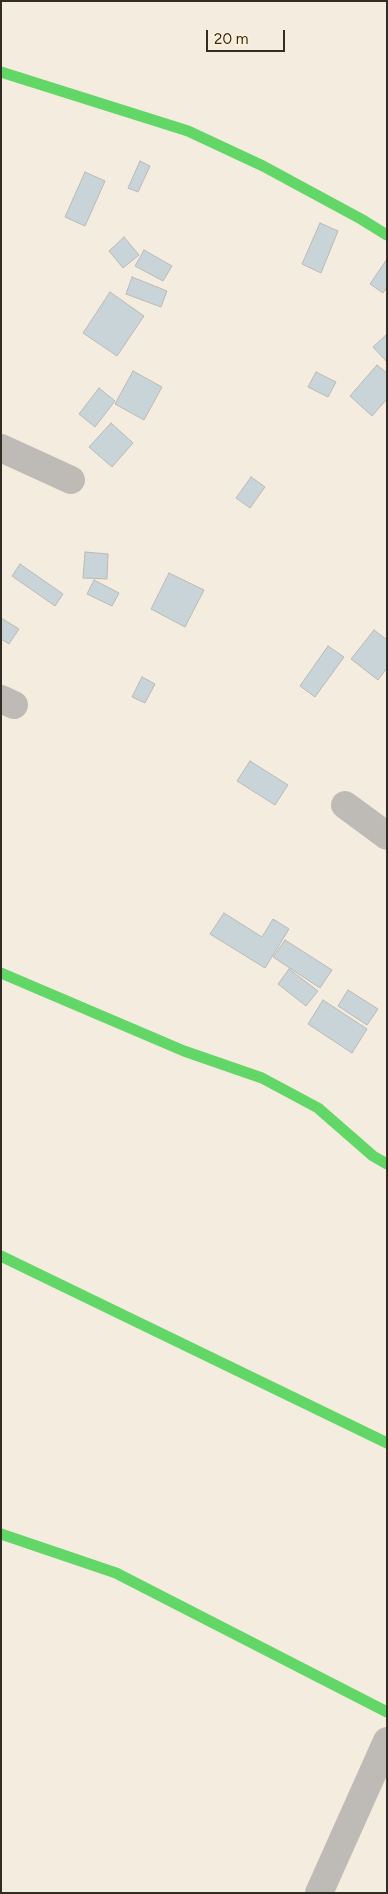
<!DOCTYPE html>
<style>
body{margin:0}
#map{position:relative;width:388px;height:1894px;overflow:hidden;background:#f4ecde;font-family:Figtree,sans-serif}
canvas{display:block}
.frame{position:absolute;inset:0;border:2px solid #322c23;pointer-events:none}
.scale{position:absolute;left:206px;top:30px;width:79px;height:22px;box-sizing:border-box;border:2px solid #322c23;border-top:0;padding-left:6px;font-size:15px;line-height:18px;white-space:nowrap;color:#322c23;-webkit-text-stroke:4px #fdefd5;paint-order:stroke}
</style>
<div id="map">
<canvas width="388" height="1894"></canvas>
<div class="frame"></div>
<div class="scale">20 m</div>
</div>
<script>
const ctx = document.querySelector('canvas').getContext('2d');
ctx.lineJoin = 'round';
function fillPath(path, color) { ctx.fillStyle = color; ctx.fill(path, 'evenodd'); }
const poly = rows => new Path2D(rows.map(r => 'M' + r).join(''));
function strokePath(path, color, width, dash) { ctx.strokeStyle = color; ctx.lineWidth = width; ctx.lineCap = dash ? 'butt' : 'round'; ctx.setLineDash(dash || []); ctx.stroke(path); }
const building = poly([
 [140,161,150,166,138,192,128,188,140,161],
 [85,172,105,181,85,226,65,217,85,172],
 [320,223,338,231,321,273,302,264,320,223],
 [124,237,139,255,123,268,109,251,124,237],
 [144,250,172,266,163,281,135,266,144,250],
 [387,259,387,287,383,293,370,284,387,259],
 [132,277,167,291,161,307,126,294,132,277],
 [110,292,144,316,117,356,83,333,110,292],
 [387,334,387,362,373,347,387,334],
 [377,365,387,373,387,399,372,416,350,396,377,365],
 [133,371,162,387,144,420,115,404,133,371],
 [316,372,336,382,328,397,308,387,316,372],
 [99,388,115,401,95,427,79,414,99,388],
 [111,423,133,443,112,467,89,447,111,423],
 [251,477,265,487,250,508,236,498,251,477],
 [85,552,108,554,107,579,83,578,85,552],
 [20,564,63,594,55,606,12,576,20,564],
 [169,573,204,590,185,627,151,609,169,573],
 [94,580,119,593,112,606,87,594,94,580],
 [1,618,19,629,9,644,1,639,1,618],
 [374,630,387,640,387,668,378,680,351,659,374,630],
 [328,646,344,657,315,697,300,686,328,646],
 [142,677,155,684,145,703,132,697,142,677],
 [250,761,288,785,275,805,237,781,250,761],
 [224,913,262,937,273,919,289,929,265,968,210,934,224,913],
 [285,940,332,970,320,988,273,957,285,940],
 [289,969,318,991,306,1006,278,984,289,969],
 [348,990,378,1009,367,1025,338,1006,348,990],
 [323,1000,367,1029,352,1053,308,1024,323,1000]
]);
fillPath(building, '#c8d4d7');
strokePath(building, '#b9bab8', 1);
strokePath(poly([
 [1,448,71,480],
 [1,699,14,705],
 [345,805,387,836],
 [319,1893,387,1741]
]), '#bebbb6', 28);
strokePath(poly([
 [1,72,188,131,263,166,361,219,387,235],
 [1,973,184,1051,262,1078,318,1108,373,1156,387,1164],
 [1,1256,387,1443],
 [1,1534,116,1573,387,1712]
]), '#63d668', 11);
</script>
